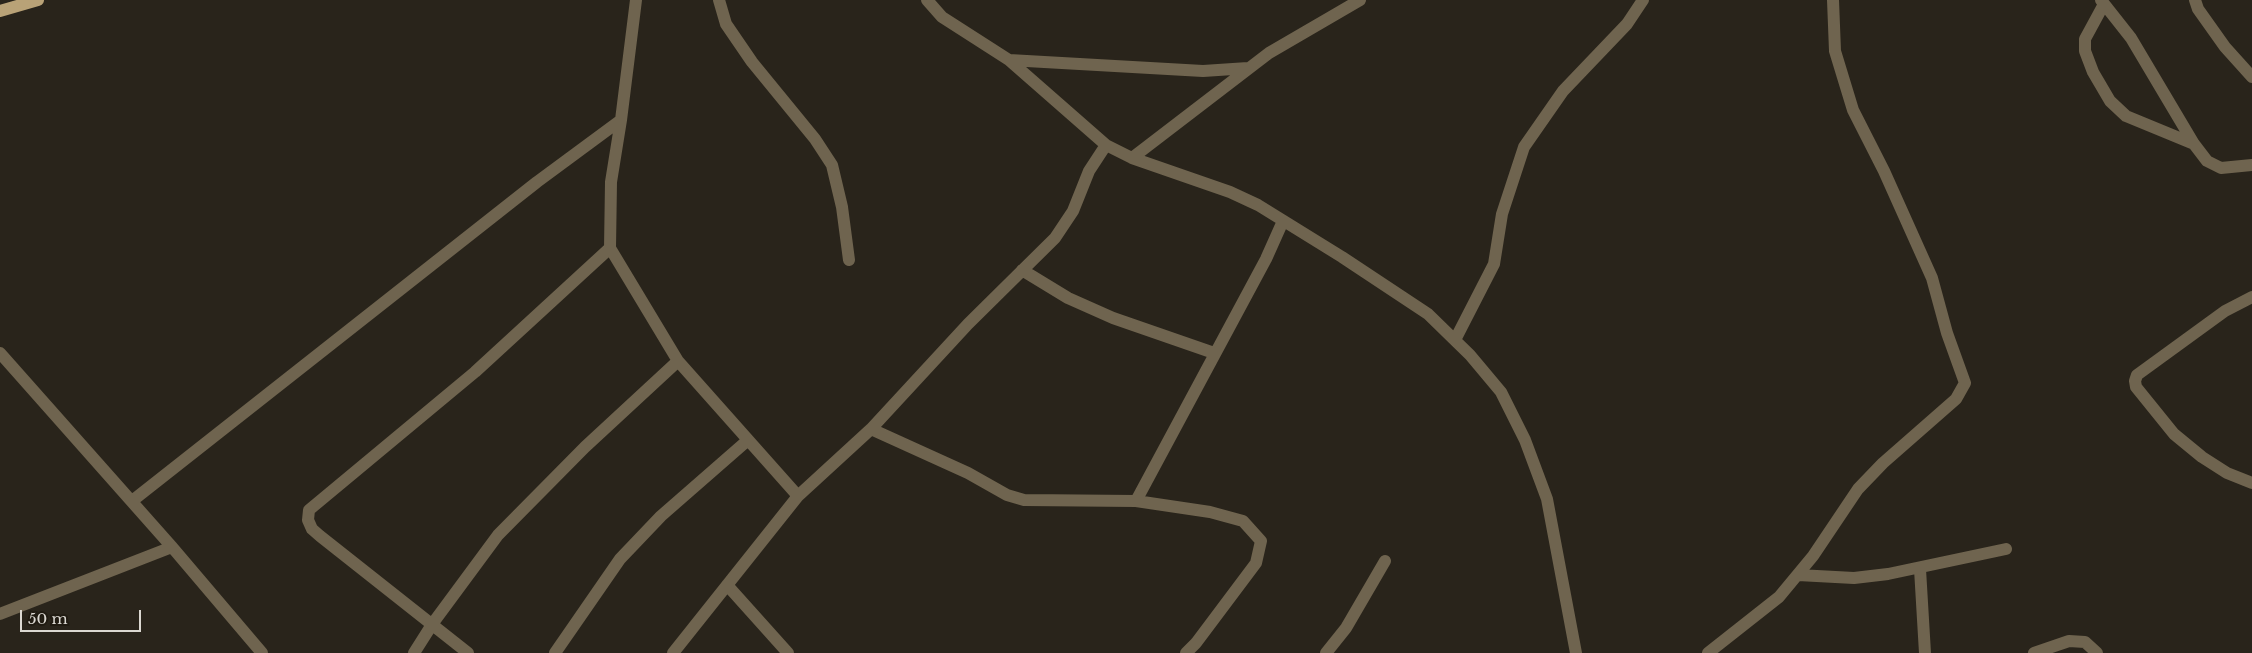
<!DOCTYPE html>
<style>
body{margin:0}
#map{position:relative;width:2252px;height:653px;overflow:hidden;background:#29241b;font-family:"Libre Baskerville",serif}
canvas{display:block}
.scale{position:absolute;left:20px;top:610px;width:121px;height:22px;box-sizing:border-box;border:2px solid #dbd8d2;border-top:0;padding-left:6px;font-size:15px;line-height:18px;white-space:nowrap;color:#dbd8d2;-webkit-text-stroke:4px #201b12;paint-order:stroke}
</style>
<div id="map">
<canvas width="2252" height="653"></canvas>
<div class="scale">50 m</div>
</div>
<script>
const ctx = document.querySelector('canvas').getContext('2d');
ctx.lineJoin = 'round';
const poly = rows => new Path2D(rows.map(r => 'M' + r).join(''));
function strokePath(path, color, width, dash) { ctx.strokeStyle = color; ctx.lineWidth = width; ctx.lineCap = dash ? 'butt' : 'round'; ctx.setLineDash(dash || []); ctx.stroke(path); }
strokePath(poly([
 [636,0,621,120,611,182,610,248,678,361,798,496],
 [719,0,726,24,752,62,815,139,832,165,842,207,849,260],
 [927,0,942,17,1009,60,1106,145,1132,158,1230,192,1258,205,1342,257,1428,314,1470,355,1501,392,1525,440,1547,499,1576,653],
 [2101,0,2131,38,2194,144,2207,161,2221,168,2252,165],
 [2195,0,2198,9,2225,47,2252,77],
 [2104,4,2085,39,2085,51,2093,72,2110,101,2126,116,2194,144],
 [1009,60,1203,71,1248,68],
 [1132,158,1269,53,1360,0],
 [1022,270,1068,298,1113,318,1214,353],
 [2252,297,2225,311,2137,375,2135,381,2136,387,2174,434,2202,457,2227,473,2252,483],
 [1455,340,1494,264,1502,214,1524,147,1563,91,1627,24,1643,0],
 [0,353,172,547,262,653],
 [871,429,968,473,1007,495,1024,500,1136,501,1210,512,1243,521,1261,541,1256,563,1196,643,1186,653],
 [132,501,537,182,621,120],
 [1136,501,1266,259,1283,221],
 [1920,569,1925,653],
 [1798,575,1854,578,1888,574,2006,549],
 [727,585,788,653],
 [0,614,172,547],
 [414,653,433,623,498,535,585,447,678,361],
 [468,653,320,536,312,529,308,520,309,510,475,372,610,248],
 [555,653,620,559,661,516,748,440],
 [673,653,798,496,871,429,968,324,1055,238,1073,211,1089,171,1106,145],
 [1326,653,1346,628,1385,561],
 [1708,653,1779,597,1813,556,1858,489,1883,463,1956,399,1965,383,1947,333,1932,278,1884,171,1853,110,1835,51,1833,0],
 [2034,653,2069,641,2085,642,2097,653]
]), '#6f644f', 12);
strokePath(poly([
 [0,11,38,0]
]), '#b9a277', 12);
</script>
